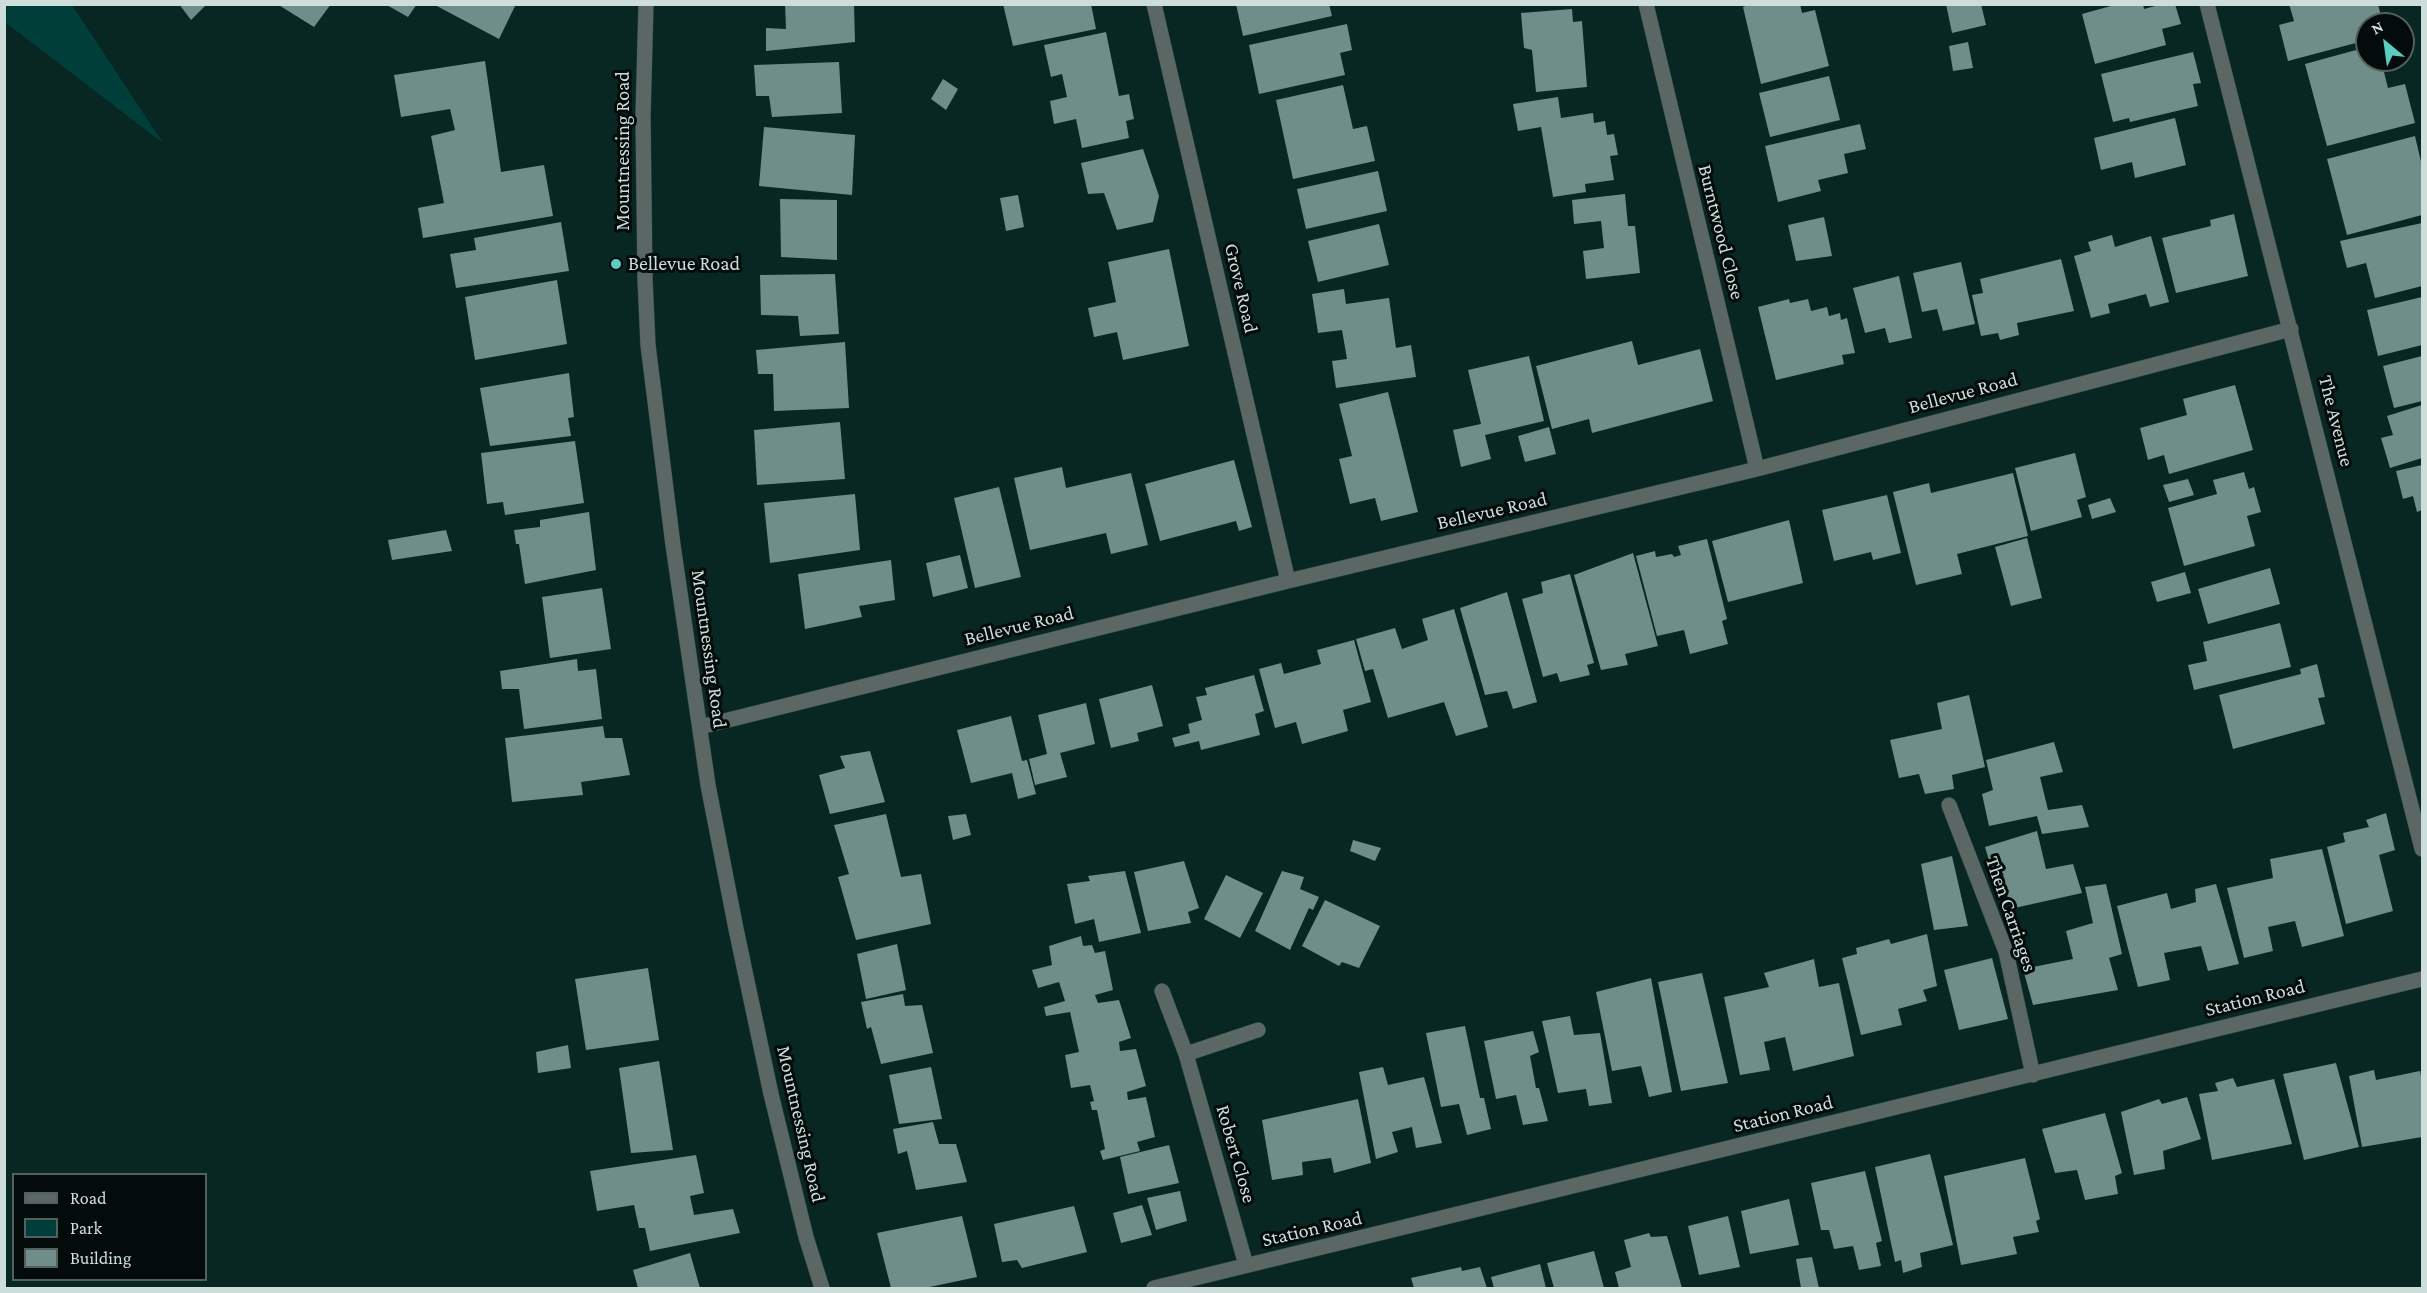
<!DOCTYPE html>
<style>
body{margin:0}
#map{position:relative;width:2427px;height:1293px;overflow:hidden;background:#082622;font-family:"Crimson Pro",serif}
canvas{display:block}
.frame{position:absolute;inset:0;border:6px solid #cdddda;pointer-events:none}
.legend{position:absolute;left:12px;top:1173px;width:195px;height:108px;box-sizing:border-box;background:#030c0b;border:2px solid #54605e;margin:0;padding:8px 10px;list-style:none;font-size:18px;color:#cdddda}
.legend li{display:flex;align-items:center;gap:12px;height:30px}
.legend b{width:30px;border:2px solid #54605e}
.north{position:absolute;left:2355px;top:12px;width:60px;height:60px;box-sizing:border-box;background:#030c0b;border:2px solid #54605e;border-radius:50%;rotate:331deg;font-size:16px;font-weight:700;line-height:24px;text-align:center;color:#cdddda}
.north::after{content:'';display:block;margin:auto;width:21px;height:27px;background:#59cebf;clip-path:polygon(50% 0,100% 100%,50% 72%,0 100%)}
</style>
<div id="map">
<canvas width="2427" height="1293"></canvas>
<div class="frame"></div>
<ul class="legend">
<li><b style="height:8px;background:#5a6765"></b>Road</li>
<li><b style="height:16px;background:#003f39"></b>Park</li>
<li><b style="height:16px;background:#6f8e89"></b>Building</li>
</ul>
<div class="north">N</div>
</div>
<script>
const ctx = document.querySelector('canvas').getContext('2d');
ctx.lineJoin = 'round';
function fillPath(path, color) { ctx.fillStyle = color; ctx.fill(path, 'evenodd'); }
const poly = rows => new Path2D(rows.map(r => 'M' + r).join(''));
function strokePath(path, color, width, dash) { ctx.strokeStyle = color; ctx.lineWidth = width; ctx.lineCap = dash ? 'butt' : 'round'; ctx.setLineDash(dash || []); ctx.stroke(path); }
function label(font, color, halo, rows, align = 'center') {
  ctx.font = font + ' "Crimson Pro",serif'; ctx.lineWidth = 6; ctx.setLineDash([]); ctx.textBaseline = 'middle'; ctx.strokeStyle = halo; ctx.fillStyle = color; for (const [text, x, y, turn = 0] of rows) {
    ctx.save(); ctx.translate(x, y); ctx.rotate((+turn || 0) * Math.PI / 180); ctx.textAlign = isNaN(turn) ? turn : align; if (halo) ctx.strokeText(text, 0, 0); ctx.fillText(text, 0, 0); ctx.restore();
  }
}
fillPath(poly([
 [7,5,72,5,163,143,6,23]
]), '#003f39');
fillPath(poly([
 [179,4,207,4,191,20],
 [277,4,331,4,314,27],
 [385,4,417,4,408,17],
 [433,4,516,4,499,39],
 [785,4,854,4,855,42,766,51,766,28,786,29],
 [1003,4,1091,4,1096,29,1013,46],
 [1236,4,1329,4,1332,16,1243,36],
 [1751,4,1800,4,1802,13,1815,10,1829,66,1761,84,1743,7],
 [1946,4,1981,4,1986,25,1952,33],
 [2118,4,2143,4,2144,9,2163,4,2175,4,2181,24,2162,29,2166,45,2095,64,2082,14],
 [2289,4,2378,4,2383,24,2367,24,2367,40,2288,61,2279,25,2294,21],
 [1572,9,1573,22,1582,21,1587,87,1536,92,1532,50,1524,48,1521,13],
 [1347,24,1352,50,1340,53,1345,75,1259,94,1249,45],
 [1106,32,1119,96,1129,94,1134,119,1126,121,1129,138,1082,148,1076,119,1054,124,1050,101,1067,97,1062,74,1051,77,1044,45],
 [1968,42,1973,68,1953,71,1949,46],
 [2367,47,2367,60,2381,60,2388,88,2405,84,2415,123,2327,146,2305,64],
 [2193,52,2201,83,2193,84,2198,106,2130,122,2129,118,2113,122,2101,74],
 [485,61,501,172,544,165,553,216,423,238,418,208,444,203,431,136,455,130,450,109,401,117,394,75],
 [839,62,842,113,772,117,769,96,756,96,754,65],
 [1829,76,1840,120,1770,137,1759,93],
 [943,79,958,89,946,110,931,99],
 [1343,85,1353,129,1367,126,1375,161,1293,179,1276,100],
 [1558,97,1561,118,1593,113,1594,123,1605,121,1607,135,1614,134,1618,155,1610,156,1614,180,1585,184,1586,192,1553,197,1541,127,1518,131,1513,104],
 [2175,118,2186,165,2135,178,2132,162,2101,170,2094,138],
 [1860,124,1866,149,1844,154,1848,173,1818,180,1821,191,1778,202,1765,146],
 [764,127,855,135,852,195,759,186],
 [2415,136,2422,166,2422,215,2347,235,2327,159],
 [1143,149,1159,196,1153,222,1117,230,1104,193,1088,194,1081,163],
 [1378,171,1387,211,1306,229,1297,189],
 [1625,194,1628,226,1635,226,1640,273,1586,279,1583,251,1604,248,1601,221,1574,224,1572,200],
 [1018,195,1024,227,1006,231,1000,198],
 [780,199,837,200,837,260,781,257],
 [2234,214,2248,276,2176,293,2162,238,2211,226,2210,220],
 [1824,217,1832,256,1796,261,1788,225],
 [561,222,569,271,456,288,450,254,476,250,474,238],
 [2422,223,2422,286,2375,298,2366,263,2347,268,2340,241],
 [1379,224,1389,265,1318,282,1308,241],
 [2112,235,2115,247,2151,236,2169,302,2150,307,2146,294,2108,304,2110,313,2091,318,2074,256,2091,251,2088,242],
 [1169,249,1189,346,1123,360,1117,332,1094,337,1088,308,1116,302,1108,262],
 [2061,259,2074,311,2017,323,2019,335,2000,340,1998,333,1981,336,1972,295,1983,293,1980,279],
 [1961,262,1975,324,1943,331,1937,309,1922,312,1913,273],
 [835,274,839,334,800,336,798,316,761,315,760,275],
 [1899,276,1912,338,1889,343,1885,328,1865,333,1853,288],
 [557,280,567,344,475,360,465,297],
 [1344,289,1346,304,1389,298,1396,348,1411,345,1416,377,1336,388,1332,361,1347,359,1342,330,1318,333,1312,294],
 [2422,297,2422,345,2378,356,2367,310],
 [1789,299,1790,303,1808,299,1811,311,1827,307,1829,316,1840,313,1841,320,1847,318,1855,353,1842,355,1844,364,1776,380,1758,307],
 [1632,341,1638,365,1700,349,1713,401,1592,433,1589,419,1552,429,1536,366],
 [845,342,849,408,774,411,773,374,758,374,756,350],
 [1529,356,1544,421,1485,435,1491,459,1461,467,1453,430,1481,424,1468,370],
 [2422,356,2422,401,2394,408,2383,366],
 [569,373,574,417,568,418,571,436,490,446,480,388],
 [2235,385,2253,450,2169,474,2164,455,2148,460,2140,428,2187,415,2183,399],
 [1388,392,1418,512,1381,521,1375,498,1350,504,1339,459,1352,456,1339,404],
 [2422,405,2422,458,2390,468,2381,438,2393,435,2387,416],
 [840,422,845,479,757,485,754,430],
 [1549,427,1556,454,1525,462,1518,436],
 [575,441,584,503,505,515,503,502,487,504,481,453],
 [2075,453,2086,497,2077,500,2082,517,2031,531,2015,468],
 [1234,460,1252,527,1239,531,1236,521,1160,541,1145,484],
 [2422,465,2422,510,2417,512,2413,496,2403,499,2396,471],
 [1062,467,1066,488,1131,473,1148,545,1111,554,1106,533,1030,550,1014,478],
 [2244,472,2249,489,2254,487,2261,512,2247,516,2255,546,2184,566,2168,508,2217,494,2213,480],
 [2013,473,2028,536,1957,554,1962,574,1916,585,1893,492,1929,483,1931,493],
 [2188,479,2194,495,2169,502,2163,485],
 [999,487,1021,577,975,588,954,498],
 [855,494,860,550,770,563,764,503],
 [1887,495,1901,553,1873,560,1871,552,1834,561,1822,510],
 [2110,498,2116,512,2092,519,2088,505],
 [589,512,596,570,525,584,519,544,516,544,514,530,540,527,540,520],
 [1789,520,1803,583,1728,602,1712,541],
 [446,530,452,551,392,560,388,540],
 [2027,538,2042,598,2011,606,1995,547],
 [1707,539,1727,619,1722,621,1728,644,1690,654,1684,630,1657,636,1636,556,1655,551,1656,557,1672,554,1674,557,1681,555,1678,546],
 [1633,553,1658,646,1625,654,1628,665,1601,670,1574,575],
 [960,555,968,588,933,597,926,563],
 [891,560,895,600,859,606,862,617,805,629,798,574],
 [2270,568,2280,604,2208,624,2198,589],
 [2185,572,2191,593,2157,602,2151,582],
 [1570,574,1594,663,1587,665,1590,675,1560,682,1557,673,1543,677,1522,599,1543,593,1541,582],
 [602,588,611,649,550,658,542,597],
 [1507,592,1537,702,1513,709,1507,691,1485,695,1460,608],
 [1454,609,1488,727,1456,736,1444,702,1388,718,1373,669,1365,671,1356,639,1395,628,1402,649,1428,640,1422,619],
 [2280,623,2291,667,2194,690,2188,665,2207,661,2203,642],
 [1354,640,1371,702,1343,710,1348,731,1302,744,1296,722,1275,728,1259,669,1281,663,1284,674,1321,664,1317,650],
 [577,659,578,671,596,669,602,719,524,729,519,689,502,689,500,671],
 [2317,664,2325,697,2318,698,2325,724,2233,749,2219,695,2301,674,2300,669],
 [1254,675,1264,711,1255,714,1260,735,1201,750,1199,741,1175,747,1172,738,1190,733,1188,724,1202,720,1196,697,1207,695,1205,688],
 [1152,685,1163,726,1137,733,1139,741,1111,748,1099,699],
 [1969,695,1985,767,1952,775,1954,789,1925,794,1919,774,1899,778,1890,740,1942,729,1937,703],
 [1086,703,1095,744,1060,753,1067,777,1035,785,1029,759,1047,754,1038,715],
 [1011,716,1022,761,1027,760,1036,794,1018,799,1012,773,971,783,957,730],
 [603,726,605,738,622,738,630,775,581,782,583,795,512,802,505,738],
 [2054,742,2063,772,2040,777,2048,810,2082,805,2089,827,2042,834,2037,816,1989,826,1982,794,1993,790,1986,760],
 [870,751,885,802,830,814,819,775,845,768,840,756],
 [2386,813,2395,850,2379,855,2393,911,2346,924,2327,847,2345,842,2343,833,2369,827,2366,820],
 [886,814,901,877,921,874,931,924,856,940,838,877,849,874,834,825],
 [966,814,971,835,953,840,948,816],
 [2037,831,2046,869,2073,864,2082,893,2010,909,2003,873,1993,874,1985,847],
 [1353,840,1381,848,1375,861,1350,851],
 [2322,849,2344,936,2302,947,2295,921,2268,927,2273,951,2244,958,2227,888,2273,878,2270,859],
 [1952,856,1968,926,1934,930,1921,864],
 [1184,861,1199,908,1188,912,1191,923,1148,931,1134,872],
 [1125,871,1141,933,1099,942,1094,919,1075,924,1067,884,1090,881,1088,876],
 [1282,871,1304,877,1300,889,1319,897,1313,910,1309,908,1290,950,1255,931],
 [1226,875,1263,893,1240,938,1204,919],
 [2106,884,2122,954,2109,958,2118,990,2033,1005,2023,969,2073,959,2066,931,2093,923,2085,887],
 [2216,884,2239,964,2208,971,2201,946,2164,953,2170,980,2138,987,2117,906,2167,893,2171,909,2196,902,2195,889],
 [1325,900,1380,926,1359,968,1342,962,1339,966,1302,946],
 [1927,934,1937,986,1923,990,1927,1001,1898,1009,1902,1025,1861,1035,1842,958,1857,954,1856,948,1889,939,1891,944],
 [1081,936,1083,946,1092,945,1095,953,1105,951,1113,990,1095,995,1098,1003,1119,1000,1131,1038,1119,1042,1120,1051,1136,1049,1146,1086,1127,1092,1128,1100,1146,1097,1155,1137,1137,1142,1140,1151,1103,1160,1100,1151,1105,1149,1097,1110,1092,1110,1090,1102,1094,1101,1090,1085,1071,1088,1065,1055,1079,1052,1070,1012,1046,1016,1044,1007,1065,1001,1059,982,1038,988,1032,970,1052,965,1049,946],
 [897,944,906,990,866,999,857,954],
 [1992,958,2008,1019,1959,1030,1944,970],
 [1814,959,1819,987,1839,983,1854,1056,1793,1071,1785,1037,1764,1042,1770,1070,1740,1075,1724,997,1769,987,1764,973],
 [648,968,659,1040,586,1050,575,979],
 [1702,973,1728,1083,1681,1091,1658,982],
 [1651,978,1672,1092,1649,1097,1641,1066,1612,1071,1596,992],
 [903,994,905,1006,922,1005,933,1053,881,1064,871,1027,867,1029,861,1002],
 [1570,1016,1574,1035,1600,1033,1612,1103,1589,1106,1586,1089,1558,1093,1542,1021],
 [1465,1026,1480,1098,1484,1098,1491,1129,1467,1135,1459,1104,1441,1107,1426,1033],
 [1533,1031,1539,1052,1530,1056,1536,1088,1539,1088,1548,1121,1523,1125,1516,1095,1496,1099,1484,1041],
 [568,1045,571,1068,538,1073,536,1052],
 [659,1061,673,1150,631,1153,619,1068],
 [2336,1063,2359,1147,2304,1160,2283,1074],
 [931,1067,942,1119,899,1124,889,1075],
 [1383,1067,1388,1085,1424,1077,1442,1143,1416,1148,1412,1127,1392,1132,1398,1152,1376,1159,1359,1072],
 [2374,1070,2376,1080,2420,1071,2422,1080,2422,1137,2362,1147,2349,1076],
 [2233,1078,2237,1087,2274,1079,2292,1144,2212,1160,2199,1094,2218,1091,2215,1083],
 [2187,1097,2201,1139,2163,1151,2165,1169,2134,1175,2121,1112,2159,1099,2162,1104],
 [1358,1099,1371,1163,1334,1173,1331,1158,1302,1162,1303,1175,1272,1180,1262,1120],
 [2105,1113,2122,1173,2115,1176,2118,1194,2085,1200,2077,1170,2055,1173,2042,1129],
 [933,1122,939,1144,956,1144,967,1182,916,1190,907,1151,898,1154,893,1129],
 [1169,1145,1179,1183,1128,1194,1120,1157],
 [1930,1154,1953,1245,1920,1253,1922,1267,1903,1273,1901,1260,1895,1262,1875,1167],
 [696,1155,704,1193,690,1196,694,1215,733,1209,740,1233,650,1251,645,1228,639,1228,634,1205,597,1211,590,1171],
 [2025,1158,2040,1219,2036,1221,2039,1232,2013,1237,2017,1254,1961,1265,1944,1176],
 [1865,1171,1882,1241,1876,1243,1881,1266,1859,1270,1853,1246,1834,1249,1829,1230,1821,1230,1811,1183],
 [1180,1191,1187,1221,1156,1230,1147,1198],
 [1789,1199,1799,1245,1750,1254,1741,1211],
 [1142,1205,1152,1235,1121,1243,1113,1213],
 [1074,1206,1087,1252,1022,1268,1017,1260,1002,1262,994,1224],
 [962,1216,977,1277,925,1288,891,1288,877,1233],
 [1728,1216,1740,1267,1699,1275,1688,1226],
 [1649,1233,1651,1237,1667,1236,1682,1288,1619,1288,1615,1272,1631,1267,1624,1240],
 [1594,1251,1604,1288,1554,1288,1547,1263],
 [690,1253,700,1288,638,1288,633,1270],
 [1812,1257,1819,1288,1801,1288,1796,1259],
 [1540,1264,1546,1288,1494,1288,1491,1277],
 [1461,1267,1462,1271,1480,1267,1487,1288,1414,1288,1411,1278]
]), '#6f8e89');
const minor = poly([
 [646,4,643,116,645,279,648,345,673,545,708,785,736,929,771,1094,806,1237,822,1288],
 [1154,4,1288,581],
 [1646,4,1757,469],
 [2207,4,2422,849],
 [700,727,1288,581,1757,469,2291,329],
 [1949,805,2006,952,2033,1075],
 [1162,991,1186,1054,1246,1265],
 [1186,1054,1258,1030],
 [1154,1288,2422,979]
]);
strokePath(minor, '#28433f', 16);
strokePath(minor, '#5a6765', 15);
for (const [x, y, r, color] of [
 [616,264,6,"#59cebf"]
]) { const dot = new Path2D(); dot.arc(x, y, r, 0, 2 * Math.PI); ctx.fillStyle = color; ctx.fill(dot); strokePath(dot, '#030c0b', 2); }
label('20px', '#cdddda', '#030c0b', [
 ["Mountnessing Road",623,151,-90],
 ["Burntwood Close",1721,232,76],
 ["Grove Road",1241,288,77],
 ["Bellevue Road",1963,393,-15],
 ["The Avenue",2336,421,76],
 ["Bellevue Road",1492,511,-13],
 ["Bellevue Road",1019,626,-14],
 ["Mountnessing Road",709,649,82],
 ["Then Carriages",2011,914,71],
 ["Station Road",2255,998,-14],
 ["Station Road",1783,1114,-14],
 ["Mountnessing Road",801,1124,77],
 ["Robert Close",1236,1154,74],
 ["Station Road",1312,1229,-13]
]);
label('20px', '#cdddda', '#030c0b', [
 ["Bellevue Road",628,264]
], 'left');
</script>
